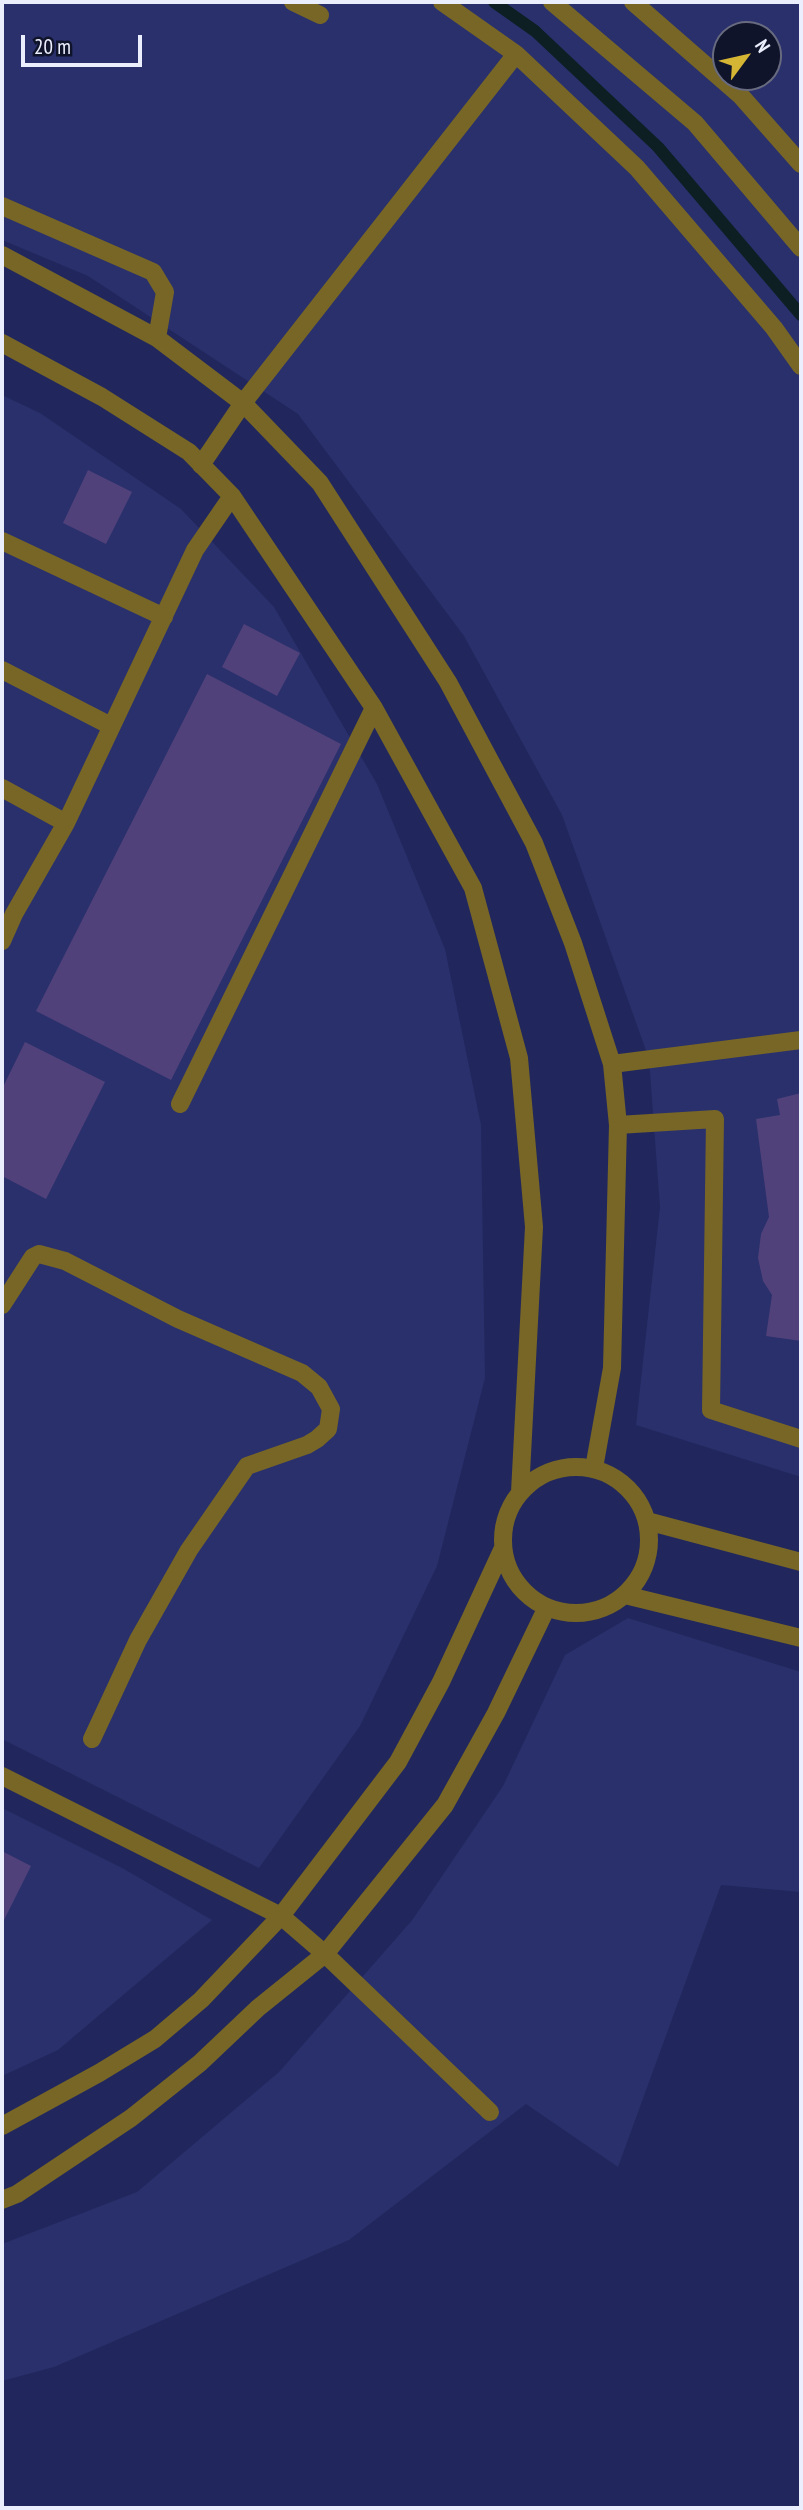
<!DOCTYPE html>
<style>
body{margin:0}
#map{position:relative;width:803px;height:2510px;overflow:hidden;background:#21275c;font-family:"PT Sans Narrow",sans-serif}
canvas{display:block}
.frame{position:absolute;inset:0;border:4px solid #ebeefc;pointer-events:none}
.north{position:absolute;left:712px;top:21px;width:70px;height:70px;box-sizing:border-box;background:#10142b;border:2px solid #686b7f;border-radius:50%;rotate:57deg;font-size:19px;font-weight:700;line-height:28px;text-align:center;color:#ebeefc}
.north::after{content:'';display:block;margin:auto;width:24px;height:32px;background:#d5b534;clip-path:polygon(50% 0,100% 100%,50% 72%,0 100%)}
.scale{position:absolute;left:21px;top:35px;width:121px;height:32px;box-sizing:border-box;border:4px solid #ebeefc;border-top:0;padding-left:9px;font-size:21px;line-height:24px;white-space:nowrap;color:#ebeefc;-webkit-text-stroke:5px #10142b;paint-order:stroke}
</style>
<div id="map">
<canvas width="803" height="2510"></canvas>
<div class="frame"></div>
<div class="north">N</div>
<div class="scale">20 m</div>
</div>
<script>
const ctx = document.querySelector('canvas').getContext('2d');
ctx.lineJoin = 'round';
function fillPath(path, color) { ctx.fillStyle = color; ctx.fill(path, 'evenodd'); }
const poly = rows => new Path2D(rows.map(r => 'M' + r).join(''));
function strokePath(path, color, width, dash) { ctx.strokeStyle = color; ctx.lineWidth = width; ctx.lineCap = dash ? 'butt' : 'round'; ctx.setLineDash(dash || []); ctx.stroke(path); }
fillPath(poly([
 [2,2,801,2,801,1477,636,1425,660,1207,649,1059,562,815,464,636,298,414,88,276,2,240],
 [726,35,768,35,768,77,726,77],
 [2,395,40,413,181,509,274,607,377,784,445,949,481,1125,485,1378,437,1566,360,1726,259,1868,2,1739],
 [628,1618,801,1672,801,1892,721,1885,618,2167,526,2104,349,2240,54,2367,2,2381,2,2244,137,2192,279,2072,413,1919,503,1786,565,1655],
 [2,1808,124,1869,212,1920,58,2050,2,2076]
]), '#29306c');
strokePath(poly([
 [494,2,535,31,658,147,801,315]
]), '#0d1f23', 12);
fillPath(poly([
 [88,470,132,492,106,544,63,523],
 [244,624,300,653,277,696,222,667],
 [207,674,341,744,171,1080,36,1011],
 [25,1042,105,1082,46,1199,2,1176,2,1089],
 [801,1093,801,1341,766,1336,772,1295,763,1281,758,1258,761,1234,769,1217,756,1119,780,1115,777,1099],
 [2,1851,31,1866,2,1924]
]), '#51417a');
strokePath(poly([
 [293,2,320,15],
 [442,2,516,54,637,168,774,328,801,366],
 [552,2,695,123,801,248],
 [633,2,741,96,801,164],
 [2,206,153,272,165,292,157,338],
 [2,255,157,338,243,403,320,483,448,682,534,843,573,943,612,1064,618,1125,612,1368,594,1468],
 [2,343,102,397,189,452,232,496,374,708,473,888,519,1058,534,1227,520,1492],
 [201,465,243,403,516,54],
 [2,541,164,617],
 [2,670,111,726],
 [2,788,66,823],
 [2,941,14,914,66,823,195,550,232,496],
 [612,1064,801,1040],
 [180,1104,374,708],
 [618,1125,715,1119,711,1410,801,1439],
 [2,1305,33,1257,39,1254,65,1261,178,1319,302,1373,319,1387,331,1409,328,1429,317,1439,307,1445,247,1466,189,1550,138,1640,92,1739],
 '503 1540a73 73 0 1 1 146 0a73 73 0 1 1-146 0Z',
 [647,1521,801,1562],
 [625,1595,801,1638],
 [2,1776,281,1916,325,1954,490,2112],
 [2,2126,99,2073,155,2039,201,2000,281,1916,398,1762,441,1682,503,1548],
 [2,2200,17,2194,131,2118,200,2063,258,2008,325,1954,445,1805,496,1713,547,1607]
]), '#776626', 18);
</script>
